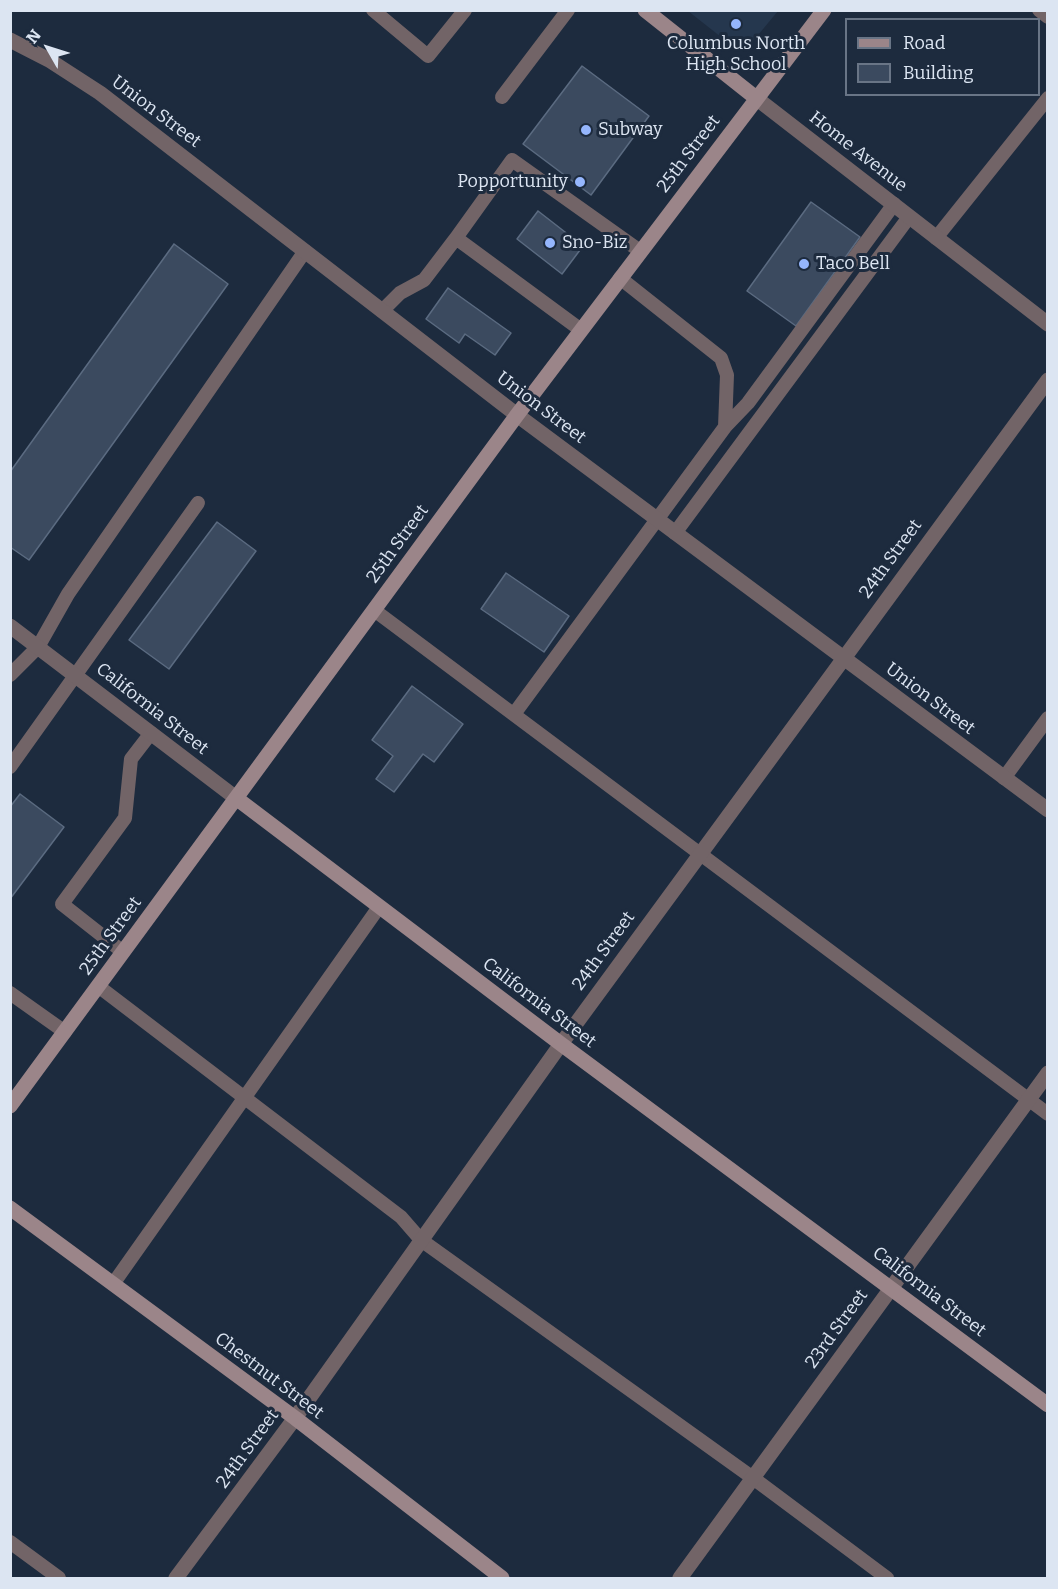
<!DOCTYPE html>
<style>
body{margin:0}
#map{position:relative;width:1058px;height:1589px;overflow:hidden;background:#1d2b3e;font-family:Bitter,serif}
canvas{display:block}
.frame{position:absolute;inset:0;border:12px solid #dce5f2;pointer-events:none}
.legend{position:absolute;left:845px;top:18px;width:195px;height:78px;box-sizing:border-box;background:#1d2b3e;border:2px solid #697586;margin:0;padding:8px 10px;list-style:none;font-size:18px;color:#dce5f2}
.legend li{display:flex;align-items:center;gap:12px;height:30px}
.legend b{width:30px;border:2px solid #697586}
.north{position:absolute;left:18px;top:18px;width:60px;height:60px;-webkit-text-stroke:4px #1d2b3e;paint-order:stroke;rotate:309deg;font-size:16px;font-weight:700;line-height:24px;text-align:center;color:#dce5f2}
.north::after{content:'';display:block;margin:auto;width:21px;height:27px;background:#dce5f2;clip-path:polygon(50% 0,100% 100%,50% 72%,0 100%)}
</style>
<div id="map">
<canvas width="1058" height="1589"></canvas>
<div class="frame"></div>
<ul class="legend">
<li><b style="height:8px;background:#9b8589"></b>Road</li>
<li><b style="height:16px;background:#3b4a5f"></b>Building</li>
</ul>
<div class="north">N</div>
</div>
<script>
const ctx = document.querySelector('canvas').getContext('2d');
ctx.lineJoin = 'round';
function fillPath(path, color) { ctx.fillStyle = color; ctx.fill(path, 'evenodd'); }
const poly = rows => new Path2D(rows.map(r => 'M' + r).join(''));
function strokePath(path, color, width, dash) { ctx.strokeStyle = color; ctx.lineWidth = width; ctx.lineCap = dash ? 'butt' : 'round'; ctx.setLineDash(dash || []); ctx.stroke(path); }
function label(font, color, halo, rows, align = 'center') {
  ctx.font = font + ' Bitter,serif'; ctx.lineWidth = 6; ctx.setLineDash([]); ctx.textBaseline = 'middle'; ctx.strokeStyle = halo; ctx.fillStyle = color; for (const [text, x, y, turn = 0] of rows) {
    ctx.save(); ctx.translate(x, y); ctx.rotate((+turn || 0) * Math.PI / 180); ctx.textAlign = isNaN(turn) ? turn : align; if (halo) ctx.strokeText(text, 0, 0); ctx.fillText(text, 0, 0); ctx.restore();
  }
}
fillPath(poly([
 [688,11,778,11,754,40,721,37]
]), '#25374e');
const building = poly([
 [582,66,649,116,591,195,523,144,582,66],
 [811,202,860,237,796,326,747,291,811,202],
 [538,211,583,246,562,274,517,239,538,211],
 [174,244,228,284,29,560,10,547,10,472,174,244],
 [448,288,511,333,495,355,465,334,459,343,426,319,448,288],
 [217,522,256,551,169,669,129,640,217,522],
 [506,573,569,616,544,652,481,609,506,573],
 [412,686,463,724,434,762,423,754,394,792,376,779,393,756,372,740,412,686],
 [20,794,64,827,10,899,10,807,20,794]
]);
fillPath(building, '#3b4a5f');
strokePath(building, '#5b6b81', 1.5);
strokePath(poly([
 [373,10,428,56,465,10],
 [1039,10,1048,17],
 [502,97,568,10],
 [936,238,1048,98],
 [382,311,400,293,424,280,456,238],
 [581,330,456,238,512,160,640,251],
 [725,427,748,403,894,204],
 [675,533,909,217],
 [374,610,1048,1114],
 [10,675,38,647,68,594,305,251],
 [514,714,725,427,727,375,721,358,620,278],
 [10,767,198,503],
 [1004,778,1048,718],
 [123,952,62,904,125,818,131,759,151,733],
 [98,986,401,1217,421,1240,753,1478,887,1578],
 [10,993,65,1032],
 [113,1284,379,907],
 [10,1542,59,1578]
]), '#726467', 14);
strokePath(poly([
 [10,40,49,60,100,93,517,415,1048,810],
 [756,98,1048,324],
 [10,626,236,798],
 [176,1578,295,1418,561,1044,1048,380],
 [680,1578,1048,1073]
]), '#726467', 15);
strokePath(poly([
 [645,10,756,98],
 [236,798,561,1044,1048,1405],
 [10,1106,517,415,824,10],
 [10,1208,295,1418,502,1578]
]), '#9b8589', 15);
for (const [x, y, r, color] of [
 [736,24,6,"#95b6fd"],
 [586,130,6,"#95b6fd"],
 [580,182,6,"#95b6fd"],
 [550,243,6,"#95b6fd"],
 [804,264,6,"#95b6fd"]
]) { const dot = new Path2D(); dot.arc(x, y, r, 0, 2 * Math.PI); ctx.fillStyle = color; ctx.fill(dot); strokePath(dot, '#1d2b3e', 2); }
label('18px', '#dce5f2', '#1d2b3e', [
 ["Columbus North",736,44,"center"],
 ["High School",736,65,"center"],
 ["Subway",598,130],
 ["Popportunity",568,182,"right"],
 ["Sno-Biz",562,243],
 ["Taco Bell",816,264]
], 'left');
label('18px', '#dce5f2', '#1d2b3e', [
 ["Union Street",156,112,37],
 ["Home Avenue",858,152,38],
 ["25th Street",689,154,-53],
 ["Union Street",541,408,37],
 ["25th Street",398,544,-54],
 ["24th Street",891,559,-54],
 ["Union Street",930,699,37],
 ["California Street",152,709,38],
 ["25th Street",111,936,-54],
 ["24th Street",604,951,-54],
 ["California Street",539,1003,37],
 ["California Street",929,1292,37],
 ["23rd Street",837,1329,-54],
 ["Chestnut Street",269,1376,37],
 ["24th Street",248,1449,-54]
]);
</script>
